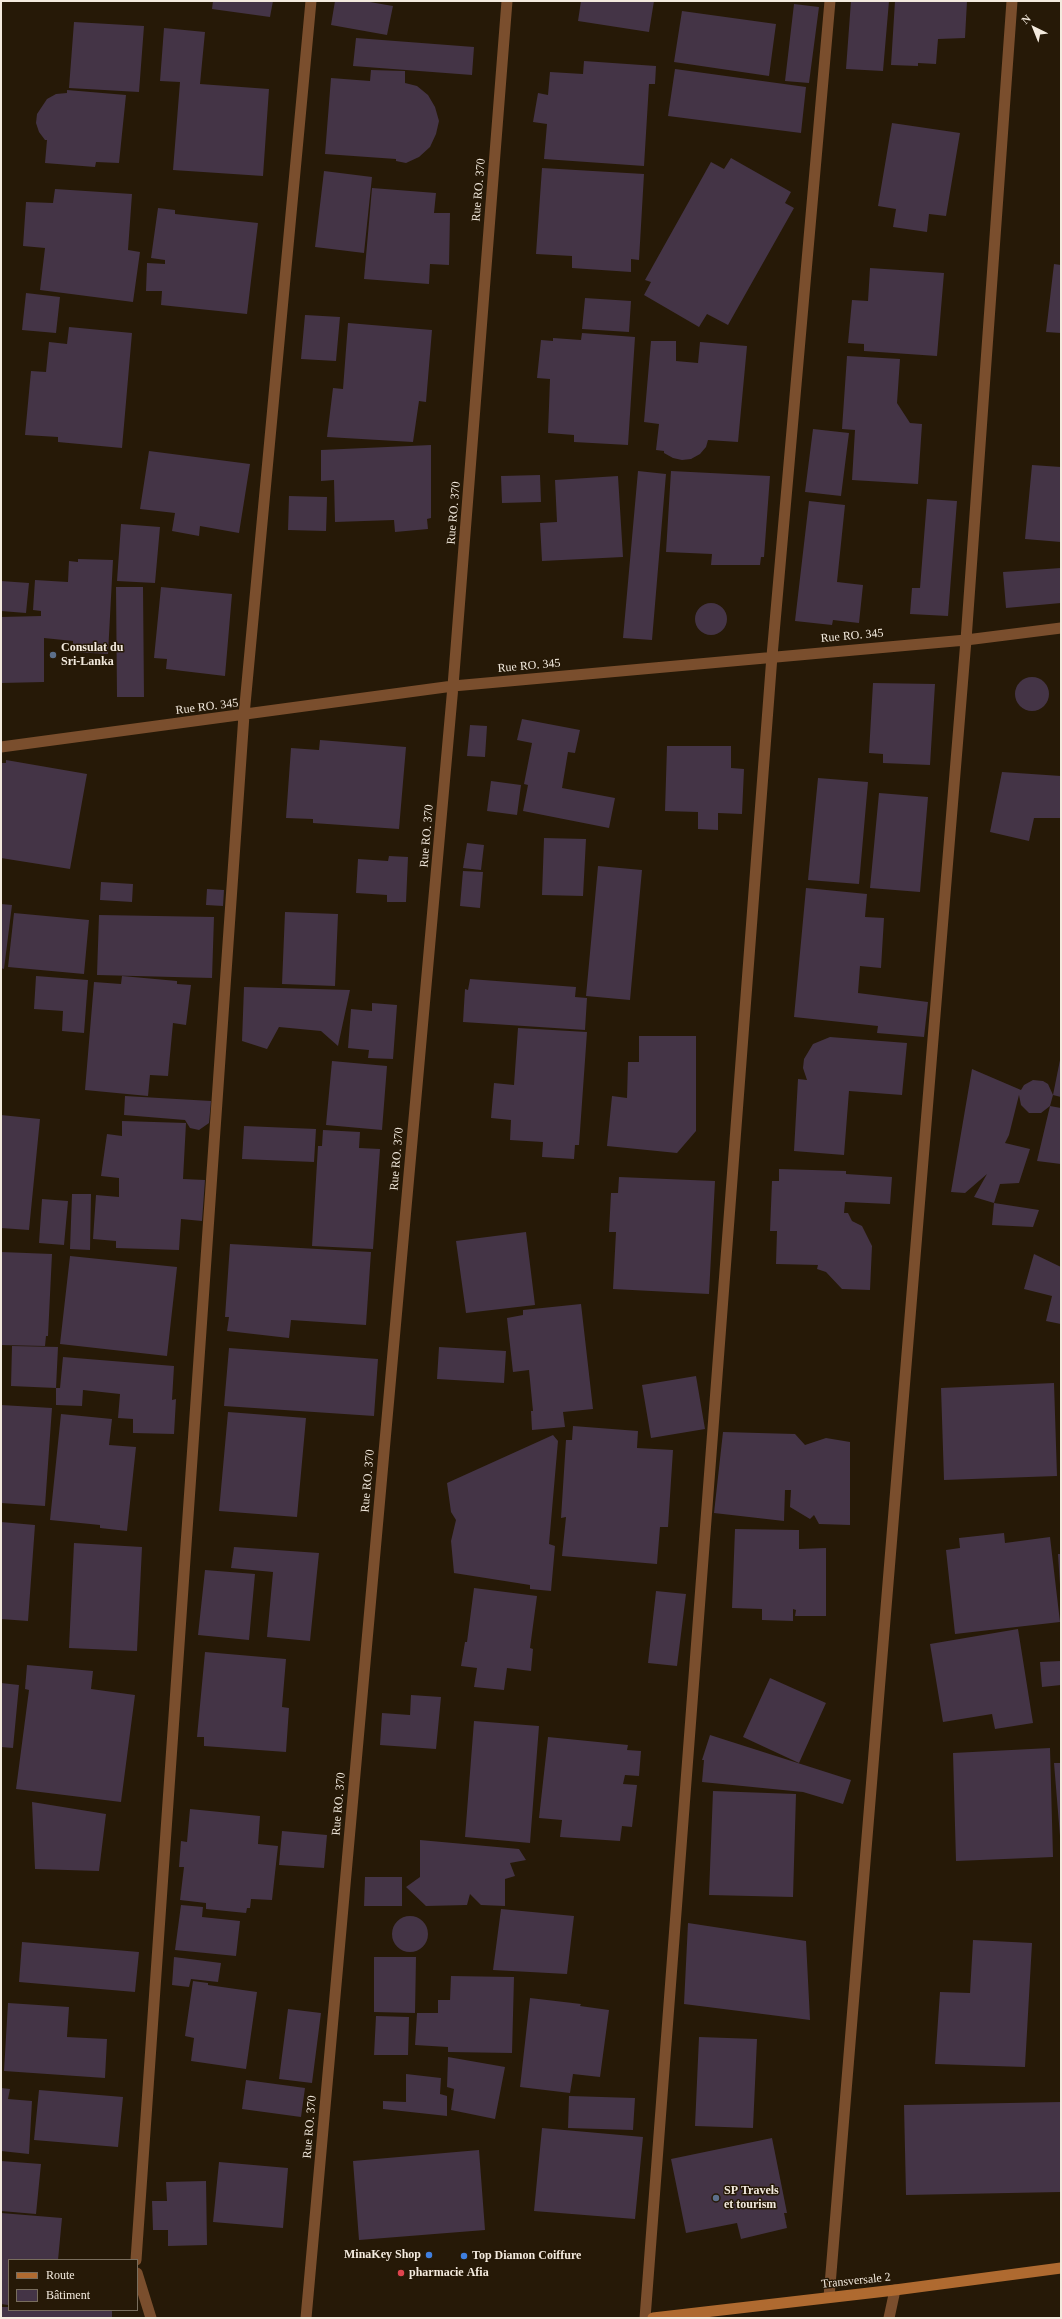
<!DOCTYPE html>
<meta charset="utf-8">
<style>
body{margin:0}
#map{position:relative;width:1062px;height:2319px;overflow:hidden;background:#261907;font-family:"Times New Roman",serif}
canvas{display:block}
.frame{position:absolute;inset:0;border:2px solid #f3eade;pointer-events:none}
.legend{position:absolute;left:8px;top:2259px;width:130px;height:52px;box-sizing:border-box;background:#261907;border:1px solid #786d5d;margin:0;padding:5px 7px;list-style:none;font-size:12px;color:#f3eade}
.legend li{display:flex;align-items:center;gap:8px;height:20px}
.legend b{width:20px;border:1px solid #786d5d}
.north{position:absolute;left:1014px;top:8px;width:40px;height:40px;-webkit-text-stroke:3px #261907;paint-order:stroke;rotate:317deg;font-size:11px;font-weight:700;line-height:16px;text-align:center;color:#f3eade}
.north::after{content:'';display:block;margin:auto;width:14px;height:18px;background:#f3eade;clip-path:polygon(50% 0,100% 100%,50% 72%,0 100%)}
</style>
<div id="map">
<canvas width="1062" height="2319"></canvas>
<div class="frame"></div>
<ul class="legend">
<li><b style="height:5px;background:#af6a30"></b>Route</li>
<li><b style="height:11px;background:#443446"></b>Bâtiment</li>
</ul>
<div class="north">N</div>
</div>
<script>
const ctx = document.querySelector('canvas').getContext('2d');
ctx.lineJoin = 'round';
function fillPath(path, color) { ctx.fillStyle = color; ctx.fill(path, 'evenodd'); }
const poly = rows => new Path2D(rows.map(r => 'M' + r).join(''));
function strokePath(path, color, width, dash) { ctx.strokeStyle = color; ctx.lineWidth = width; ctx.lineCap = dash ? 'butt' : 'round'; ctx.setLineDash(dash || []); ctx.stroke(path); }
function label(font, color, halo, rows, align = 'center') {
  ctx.font = font + ' "Times New Roman",serif'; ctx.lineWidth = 3; ctx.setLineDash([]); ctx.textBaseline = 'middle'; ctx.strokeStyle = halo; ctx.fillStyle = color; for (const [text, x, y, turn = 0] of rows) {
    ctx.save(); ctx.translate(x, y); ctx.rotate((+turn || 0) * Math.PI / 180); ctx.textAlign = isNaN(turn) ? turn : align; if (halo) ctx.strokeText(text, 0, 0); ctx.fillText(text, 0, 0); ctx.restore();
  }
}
fillPath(poly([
 [213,1,273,1,270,17,212,9],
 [335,1,364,1,393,6,387,35,331,25],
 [581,1,654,1,649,32,578,21],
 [851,1,889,1,883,71,846,69],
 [895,1,967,1,965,38,938,39,936,64,918,63,918,66,891,65],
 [794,4,819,7,809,83,785,81],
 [682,11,776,24,769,76,674,62],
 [74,22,144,26,139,92,69,88],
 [164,28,205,32,200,84,269,89,263,176,173,170,180,82,160,81],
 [356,38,474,47,472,75,353,66],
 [584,61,656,66,655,84,649,84,644,166,544,159,547,124,533,122,538,93,548,95,550,72,583,74],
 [675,69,806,87,801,133,668,116],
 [371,70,405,71,405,83,417,86,428,95,435,107,439,121,436,134,430,147,419,157,406,163,396,161,396,159,325,154,331,78,370,81],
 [67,90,126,95,119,163,96,162,95,167,45,163,47,140,45,140,39,132,36,123,37,114,47,99,56,94,67,93],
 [892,123,960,133,946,216,929,214,927,232,893,227,896,209,878,206],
 [731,158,791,192,785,203,794,208,728,325,707,314,699,327,644,295,651,282,645,280,711,162,724,169],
 [542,168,644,174,639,260,631,259,631,272,572,268,572,256,536,254],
 [324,171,372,177,364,253,315,247],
 [372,188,436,193,434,213,450,213,449,265,430,264,429,284,364,279],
 [55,189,132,194,128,250,140,252,133,302,40,290,45,248,23,246,26,202,53,203],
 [158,208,175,210,175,214,258,223,247,314,161,305,162,291,146,291,147,263,165,264,165,260,151,258],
 [1054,264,1061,265,1061,333,1046,332],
 [870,268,944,273,937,356,864,351,864,344,848,343,852,300,868,301],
 [26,293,60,297,56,333,22,330],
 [585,298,631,301,629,332,582,329],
 [305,315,340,317,336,361,301,359],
 [348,323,432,330,426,402,419,401,413,442,327,437,333,388,343,389],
 [69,327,132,333,122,448,58,442,58,437,25,435,31,371,46,372,49,342,67,344],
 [582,333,635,337,628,445,574,442,574,435,548,433,550,379,537,378,541,340,553,341,553,338,581,340],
 [651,341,676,341,676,361,698,363,700,342,747,346,738,442,708,440,706,447,700,454,691,459,682,460,673,458,664,453,664,451,656,450,659,424,644,422],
 [847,356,900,359,897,403,910,423,922,424,918,484,852,480,855,430,842,429],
 [813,429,849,433,841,496,805,492],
 [431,445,431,518,427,519,428,529,395,532,394,520,335,522,334,480,321,481,321,450],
 [149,451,250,464,239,533,200,526,199,536,172,531,175,513,140,509],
 [1032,465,1061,467,1061,542,1025,539],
 [638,471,666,474,652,640,623,638],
 [671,471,770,476,764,557,761,557,760,565,711,565,712,554,666,552],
 [540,475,541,502,502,503,501,476],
 [618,476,623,557,542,561,540,523,557,522,555,480],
 [289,496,327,497,326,531,288,530],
 [927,499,957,501,948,616,910,614,912,588,920,588],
 [809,501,845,505,837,582,863,585,859,623,833,620,832,625,795,621],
 [121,524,160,527,155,583,117,581],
 [78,559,113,560,108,654,73,652,73,641,44,638,44,682,1,683,1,617,41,616,41,611,33,610,35,580,68,582,69,561,78,562],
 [1061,568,1061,603,1006,608,1003,572],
 [1,581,29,583,26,613,1,611],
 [116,587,143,587,144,697,117,697],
 [161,587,232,594,225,676,166,669,167,659,154,658],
 '695 619a16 16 0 1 1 32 0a16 16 0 1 1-32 0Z',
 '1015 694a17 17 0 1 1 34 0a17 17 0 1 1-34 0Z',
 [873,683,935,684,930,765,883,763,883,754,869,753],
 [522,719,580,730,575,753,568,752,562,788,615,798,609,828,523,811,528,785,524,784,532,743,517,740],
 [470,725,487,726,485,757,467,756],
 [320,740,406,747,399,829,313,823,313,819,286,818,291,748,319,750],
 [667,746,731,746,731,768,744,769,742,814,718,813,718,830,698,829,698,812,665,811],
 [6,760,87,774,70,869,1,858,1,763,6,763],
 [1002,772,1061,776,1061,818,1034,818,1029,841,990,832],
 [818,778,868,782,859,884,808,880],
 [491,781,521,785,517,815,487,811],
 [879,793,928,797,920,892,870,888],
 [544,838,586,839,583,896,542,895],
 [467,843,484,845,481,870,463,868],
 [389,856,408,857,406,902,387,902,387,895,356,893,358,859,388,861],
 [598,866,642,870,630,1000,586,996],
 [463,871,483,872,480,908,460,906],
 [101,882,133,884,132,902,100,900],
 [806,888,867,894,865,917,884,918,881,968,860,966,858,993,928,1002,924,1037,877,1033,878,1026,794,1017],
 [207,889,224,890,223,906,206,905],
 [1,904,12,905,4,969,1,968],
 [285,912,338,914,335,986,282,984],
 [14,913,89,920,84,974,8,967],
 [99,915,214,917,212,978,97,975],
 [36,976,88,980,84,1033,62,1031,63,1011,34,1009],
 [122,976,177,981,177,984,191,985,186,1025,173,1023,168,1076,150,1075,148,1096,85,1090,94,982,121,984],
 [470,979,576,987,575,997,587,998,585,1030,463,1022,465,989,468,990],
 [244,987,350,990,338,1046,321,1031,279,1027,267,1049,242,1041],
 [372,1003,397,1005,393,1059,368,1058,369,1050,348,1048,351,1009,372,1011],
 [518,1028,587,1032,579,1145,575,1145,574,1159,542,1157,543,1142,510,1140,511,1120,491,1118,494,1083,514,1085],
 [639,1036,696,1036,696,1131,677,1153,607,1146,612,1096,627,1098,628,1062,639,1062],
 [830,1037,907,1043,902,1095,849,1091,844,1155,794,1151,798,1079,807,1080,803,1068,804,1059,813,1044],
 [1061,1055,1061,1097,1053,1095,1050,1106,1061,1108,1061,1164,1037,1161,1050,1106,1041,1113,1029,1113,1021,1105,1019,1095,1009,1135,1005,1143,1030,1149,1019,1183,1000,1184,994,1203,974,1197,987,1174,965,1193,951,1192,972,1069,1021,1090,1024,1085,1033,1080,1043,1081,1048,1084,1053,1095],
 [332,1061,387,1066,382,1130,326,1125],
 [125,1096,211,1101,209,1123,199,1130,190,1128,185,1120,124,1115],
 [1,1115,40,1119,29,1230,1,1228],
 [122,1121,186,1123,183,1179,205,1180,202,1221,181,1219,179,1250,116,1248,116,1241,93,1239,96,1195,119,1197,119,1178,101,1176,107,1134,122,1136],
 [244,1126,316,1129,314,1162,242,1159],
 [323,1130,360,1132,359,1148,380,1149,373,1249,312,1246,318,1146,322,1146],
 [779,1169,846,1171,846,1174,892,1177,890,1204,845,1202,844,1213,848,1213,852,1221,862,1226,872,1246,870,1290,842,1289,826,1272,817,1269,818,1265,776,1264,777,1231,770,1231,772,1181,779,1181],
 [619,1177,715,1181,709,1294,613,1289,616,1232,609,1232,611,1193,618,1193],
 [72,1194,91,1194,90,1250,70,1249],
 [42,1199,68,1201,64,1245,39,1243],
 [994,1203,1039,1210,1033,1227,992,1225],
 [526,1232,535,1305,466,1313,456,1241],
 [230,1244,371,1252,366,1325,291,1320,289,1338,227,1331,229,1317,225,1317],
 [1,1252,52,1254,48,1336,46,1336,45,1346,1,1345],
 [1034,1254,1061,1267,1061,1324,1046,1321,1052,1296,1024,1289],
 [70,1256,177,1267,167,1356,60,1344],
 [581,1304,593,1409,563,1412,565,1427,532,1430,531,1411,533,1411,529,1370,513,1372,507,1318,523,1315,523,1310],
 [12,1346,58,1347,56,1388,11,1386],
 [439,1347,506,1351,504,1383,437,1379],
 [229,1348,378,1359,374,1416,224,1406],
 [63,1357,174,1366,172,1400,176,1399,174,1434,133,1433,133,1419,118,1418,120,1394,83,1390,82,1406,56,1405,56,1388,60,1388],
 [696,1376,705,1429,651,1438,642,1385],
 [1054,1383,1057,1476,944,1480,941,1388],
 [1,1405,52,1408,45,1506,1,1503],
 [228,1412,306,1418,297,1517,219,1511],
 [61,1414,112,1419,109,1445,136,1447,127,1531,100,1528,100,1525,50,1520],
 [573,1426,638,1431,637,1448,673,1450,668,1527,660,1527,657,1564,562,1556,566,1517,561,1518,566,1440,572,1440],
 [723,1432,795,1434,805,1445,826,1438,850,1442,850,1525,819,1524,814,1515,810,1519,790,1507,791,1490,785,1490,784,1521,714,1513],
 [553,1435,558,1441,549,1544,555,1546,551,1591,530,1589,530,1585,454,1573,451,1541,456,1520,451,1512,447,1483],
 [1,1522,35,1525,28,1621,1,1619],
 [735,1529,799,1530,799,1549,826,1548,826,1616,795,1616,796,1610,793,1609,793,1621,762,1620,762,1609,732,1608],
 [1004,1533,1005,1543,1050,1537,1060,1622,955,1634,946,1550,960,1548,959,1538],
 [74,1543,142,1547,137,1651,69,1648],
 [234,1547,319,1553,310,1641,267,1637,273,1572,231,1568],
 [1058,1554,1061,1554,1061,1584,1060,1585],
 [205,1570,255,1574,249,1640,198,1635],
 [474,1588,537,1596,530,1648,533,1649,531,1671,507,1668,504,1690,474,1687,477,1668,461,1666,465,1642,467,1642],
 [656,1591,686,1594,677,1666,648,1663],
 [1018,1629,1033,1723,995,1729,992,1714,943,1722,930,1644],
 [205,1652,286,1659,282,1707,289,1708,286,1752,204,1746,204,1737,197,1737],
 [1061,1661,1061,1685,1042,1687,1040,1662],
 [27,1665,93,1671,91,1689,135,1695,121,1802,16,1789,29,1690,25,1689],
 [770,1678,826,1703,799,1763,743,1737],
 [1,1683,19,1685,13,1748,1,1747],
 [411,1695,441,1697,436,1749,380,1745,382,1713,410,1715],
 [474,1721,539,1726,530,1843,465,1837],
 [710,1735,851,1780,843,1804,803,1792,702,1782,704,1760,702,1760],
 [548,1737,628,1745,627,1750,641,1751,639,1776,625,1775,623,1784,637,1785,632,1827,622,1826,620,1841,560,1837,562,1820,539,1818],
 [1050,1748,1053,1857,956,1861,953,1753],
 [1054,1763,1061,1763,1061,1836,1060,1836],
 [713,1791,796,1794,793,1897,709,1895],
 [32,1802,106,1814,99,1871,35,1869],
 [190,1809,260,1816,258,1844,278,1846,272,1900,251,1899,250,1908,247,1908,246,1913,206,1909,206,1903,180,1900,184,1867,179,1867,181,1841,187,1842],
 [282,1831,327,1835,324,1868,279,1865],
 [420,1840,519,1849,526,1860,510,1863,515,1876,505,1879,505,1906,481,1905,470,1894,467,1905,426,1906,406,1887,420,1877],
 [365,1877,402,1877,402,1906,364,1906],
 [181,1905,203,1907,202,1917,240,1921,236,1956,175,1950],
 [501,1909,574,1916,567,1974,493,1970],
 '392 1934a18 18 0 1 1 36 0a18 18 0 1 1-36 0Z',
 [688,1923,806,1941,810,2020,684,2004],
 [973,1940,1032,1943,1025,2067,935,2064,940,1992,970,1993],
 [22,1942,139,1952,135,1992,19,1982],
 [174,1957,221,1963,218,1982,191,1979,189,1987,172,1985],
 [374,1957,416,1957,415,2013,374,2012],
 [451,1976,514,1977,512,2053,448,2052,448,2047,415,2045,417,2013,438,2013,438,2000,450,2000],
 [193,1981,208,1983,208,1985,257,1992,246,2069,191,2061,194,2038,185,2036],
 [530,1998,581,2004,580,2006,609,2010,600,2077,573,2074,570,2093,520,2087],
 [8,2003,69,2007,67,2037,107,2039,105,2078,4,2071],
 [288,2009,321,2013,312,2083,279,2079],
 [376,2016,409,2017,408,2055,374,2055],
 [699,2037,757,2039,753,2128,695,2126],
 [448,2057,505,2067,495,2119,451,2110,454,2089,447,2087],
 [406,2074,441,2078,440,2094,447,2096,447,2116,383,2109,383,2101,406,2102],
 [246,2080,305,2088,301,2117,242,2109],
 [1,2088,10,2089,8,2099,32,2101,29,2154,1,2151],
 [39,2090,123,2097,118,2147,34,2140],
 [569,2096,635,2098,633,2130,568,2128],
 [1061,2102,1061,2192,906,2195,904,2105],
 [542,2128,643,2137,635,2219,534,2211],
 [772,2138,787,2213,784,2213,787,2228,741,2239,737,2223,686,2233,671,2159],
 [479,2150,485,2230,359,2240,353,2161],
 [1,2161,41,2164,36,2214,1,2211],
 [219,2162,288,2168,283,2228,213,2222],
 [206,2181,207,2245,168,2246,168,2230,153,2230,152,2201,167,2201,166,2182],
 [1,2213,62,2218,58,2260,9,2260,8,2305,1,2304],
 [1,2307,9,2307,9,2310,112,2310,112,2318,1,2318]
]), '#443446');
strokePath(poly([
 [1,747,453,686,966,640,1061,628],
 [136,2260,244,715,311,1],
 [137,2273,151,2318],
 [829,2297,966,640,1012,1],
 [306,2318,453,686,507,1],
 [645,2318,772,656,830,1],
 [889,2318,895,2290]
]), '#7a4e2d', 11);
strokePath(poly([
 [653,2318,895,2290,1061,2268]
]), '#af6a30', 11);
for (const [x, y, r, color] of [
 [53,655,4,"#5c6f8a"],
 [716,2198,4,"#5c6f8a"],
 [429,2255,4,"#3f7fe0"],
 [464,2256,4,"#3f7fe0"],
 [401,2273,4,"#e0444e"]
]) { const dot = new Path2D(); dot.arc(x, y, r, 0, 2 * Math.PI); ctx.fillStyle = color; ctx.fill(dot); strokePath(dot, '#261907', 1.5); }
label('12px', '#f3eade', '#261907', [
 ["Rue RO. 370",479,190,-85],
 ["Rue RO. 370",454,513,-85],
 ["Rue RO. 345",852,636,-5],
 ["Rue RO. 345",529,666,-5],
 ["Rue RO. 345",207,707,-7],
 ["Rue RO. 370",427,836,-85],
 ["Rue RO. 370",397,1159,-85],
 ["Rue RO. 370",368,1481,-85],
 ["Rue RO. 370",339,1804,-85],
 ["Rue RO. 370",310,2127,-85],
 ["Transversale 2",856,2281,-6]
]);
label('bold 12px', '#f3eade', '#261907', [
 ["Consulat du",61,648],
 ["Sri-Lanka",61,662],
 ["SP Travels",724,2191],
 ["et tourism",724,2205],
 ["MinaKey Shop",421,2255,"right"],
 ["Top Diamon Coiffure",472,2256],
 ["pharmacie Afia",409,2273]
], 'left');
</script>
